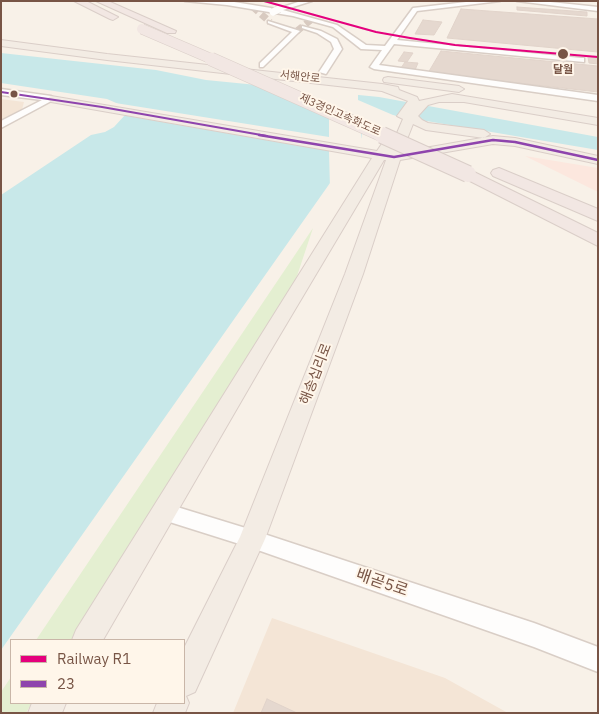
<!DOCTYPE html>
<meta charset="utf-8">
<style>
body{margin:0}
#map{position:relative;width:599px;height:714px;overflow:hidden;background:#f8f1e8;font-family:"IBM Plex Sans",sans-serif}
canvas{display:block}
.frame{position:absolute;inset:0;border:2px solid #785546;pointer-events:none}
.legend{position:absolute;left:10px;top:639px;width:175px;height:65px;box-sizing:border-box;background:#fff6ea;border:1px solid #c9b6a8;margin:0;padding:6px 9px;list-style:none;font-size:15px;color:#785546}
.legend li{display:flex;align-items:center;gap:10px;height:25px}
.legend b{width:25px;border:1px solid #c9b6a8}
</style>
<div id="map">
<canvas width="599" height="714"></canvas>
<div class="frame"></div>
<ul class="legend">
<li><b style="height:6px;background:#e5007d"></b>Railway R1</li>
<li><b style="height:6px;background:#8e44ad"></b>23</li>
</ul>
</div>
<script>
const ctx = document.querySelector('canvas').getContext('2d');
ctx.lineJoin = 'round';
function fillPath(path, color) { ctx.fillStyle = color; ctx.fill(path, 'evenodd'); }
const poly = rows => new Path2D(rows.map(r => 'M' + r).join(''));
function strokePath(path, color, width, dash) { ctx.strokeStyle = color; ctx.lineWidth = width; ctx.lineCap = dash ? 'butt' : 'round'; ctx.setLineDash(dash || []); ctx.stroke(path); }
function label(font, color, halo, rows, align = 'center') {
  ctx.font = font + ' "IBM Plex Sans","Noto Sans KR",sans-serif'; ctx.lineWidth = 4; ctx.setLineDash([]); ctx.textBaseline = 'middle'; ctx.strokeStyle = halo; ctx.fillStyle = color; for (const [text, x, y, turn = 0] of rows) {
    ctx.save(); ctx.translate(x, y); ctx.rotate((+turn || 0) * Math.PI / 180); ctx.textAlign = isNaN(turn) ? turn : align; if (halo) ctx.strokeText(text, 0, 0); ctx.fillText(text, 0, 0); ctx.restore();
  }
}
fillPath(poly([
 [1,99,24,102,22,110,1,121],
 [272,618,445,678,508,713,233,713]
]), '#f4e5d6');
fillPath(poly([
 [525,156,598,168,598,192]
]), '#fce7de');
fillPath(poly([
 [313,228,296,279,71,640,36,640],
 [11,677,11,703,32,703,26,713,1,713,1,692]
]), '#e4efd1');
fillPath(poly([
 [1,53,156,70,206,80,379,97,598,137,598,150,379,113,362,134,362,138,357,141,335,142,342,166,1,650,1,195,91,135,105,132,114,127,125,115,123,106,107,99,1,83]
]), '#c8e8e9');
fillPath(poly([
 [250,81,358,92,358,100,407,121,380,116,366,133,361,132,362,141,349,146,335,144,351,155,330,188,329,151,122,115,123,110,121,107,109,102,329,137,329,117]
]), '#f8f1e8');
const building = poly([
 [517,7,587,12,587,16,517,10,517,7],
 [461,9,598,19,598,52,447,38,461,9],
 [423,20,442,22,434,35,415,34,423,20],
 [441,51,598,66,598,92,428,73,441,51],
 [404,52,413,53,407,62,398,61,404,52],
 [588,57,598,58,598,64,589,63,588,57],
 [405,62,418,63,415,70,401,68,405,62],
 [267,699,297,713,261,713,267,699]
]);
fillPath(building, '#e5d8cf');
strokePath(building, '#e1d3ca', 1);
strokePath(poly([
 [253,7,270,22],
 [297,31,312,19]
]), '#d8cac0', 7, [7, 4]);
const minor = poly([
 [185,1,228,1,277,9,301,1,312,1,283,10,337,25,366,45,385,46,413,8,475,1,500,1,417,11,397,40,581,58,584,58,584,62,394,44,379,65,598,95,598,101,374,69,370,67,382,50,361,49,333,27,293,16,227,5,185,1],
 [517,1,541,1,598,7,598,11,517,1],
 [268,21,300,31,263,67,260,67,260,63,292,32,268,23,268,21],
 [302,26,321,31,337,39,342,49,326,74,319,72,334,49,331,42,317,33,302,28,302,26],
 [1,89,51,96,55,99,1,128,1,121,42,100,1,95,1,89],
 [164,503,252,530,534,623,598,647,598,672,534,647,252,548,157,518,154,512,157,506,164,503]
]);
const major = poly([
 [1,40,107,54,382,84,398,87,399,90,417,97,419,101,452,94,598,118,598,125,464,102,439,102,428,105,418,116,422,120,428,123,484,130,490,134,484,138,426,130,413,124,402,152,493,136,515,138,598,156,598,164,515,146,493,144,400,160,363,274,265,539,195,692,186,696,189,703,185,713,153,713,157,703,184,703,184,648,240,537,345,274,386,160,384,160,268,355,103,640,72,640,76,630,372,158,51,102,46,99,51,96,377,151,385,139,389,138,394,140,403,119,397,116,408,101,382,91,107,60,1,46,1,40],
 [388,77,459,86,464,89,459,92,384,82,383,80,384,78,388,77],
 [32,703,66,703,62,713,28,713,32,703]
]);
const highway = poly([
 [74,1,86,1,118,17,113,20,110,19,74,1],
 [96,1,108,1,176,31,175,33,167,33,96,1],
 [499,168,598,209,598,221,493,176,491,173,493,170,499,168],
 [468,169,598,233,598,246,462,177,460,174,462,171,468,169]
]);
strokePath(minor, '#d9cec6', 3);
strokePath(major, '#dacec8', 2);
strokePath(highway, '#dacec8', 2);
fillPath(minor, '#fefdfc');
fillPath(major, '#f3ece4');
fillPath(highway, '#f2e7e3');
strokePath(poly([
 [264,1,376,32,410,38,455,45,598,57]
]), '#e4e1e5', 2, [3, 2]);
const minorBridge = poly([
 [273,12,279,9]
]);
const highwayBridgeFar2 = poly([
 [142,29,214,60]
]);
const highwayBridgeFar1 = poly([
 [211,59,384,136]
]);
const highwayBridge = poly([
 [382,135,468,174]
]);
strokePath(minorBridge, '#d9cec6', 8, []);
strokePath(highwayBridgeFar2, '#dacec8', 11, []);
strokePath(highwayBridgeFar1, '#dacec8', 14, []);
strokePath(highwayBridge, '#dacec8', 18, []);
strokePath(minorBridge, '#fefdfc', 7);
strokePath(highwayBridgeFar2, '#f2e7e3', 10);
strokePath(highwayBridgeFar1, '#f2e7e3', 13);
strokePath(highwayBridge, '#f2e7e3', 16);
strokePath(poly([
 [1,92,102,107,267,136]
]), '#8e44ad', 2);
strokePath(poly([
 [259,135,394,157,493,140,515,142,598,160]
]), '#8e44ad', 2.5);
strokePath(poly([
 [264,1,376,32,410,38,455,45,598,57]
]), '#e5007d', 2);
for (const [x, y, r, color] of [
 [563,54,6,"#785546"],
 [14,94,4.5,"#785546"]
]) { const dot = new Path2D(); dot.arc(x, y, r, 0, 2 * Math.PI); ctx.fillStyle = color; ctx.fill(dot); strokePath(dot, '#fff6ea', 2); }
label('bold 11px', '#785546', '#fff6ea', [
 ["달월",563,70]
]);
label('11px', '#785546', '#fff6ea', [
 ["서해안로",300,77,6],
 ["제3경인고속화도로",340,115,24]
]);
label('14px', '#785546', '#fff6ea', [
 ["해송십리로",316,374,-69]
]);
label('16px', '#785546', '#fff6ea', [
 ["배곧5로",382,583,19]
]);
</script>
